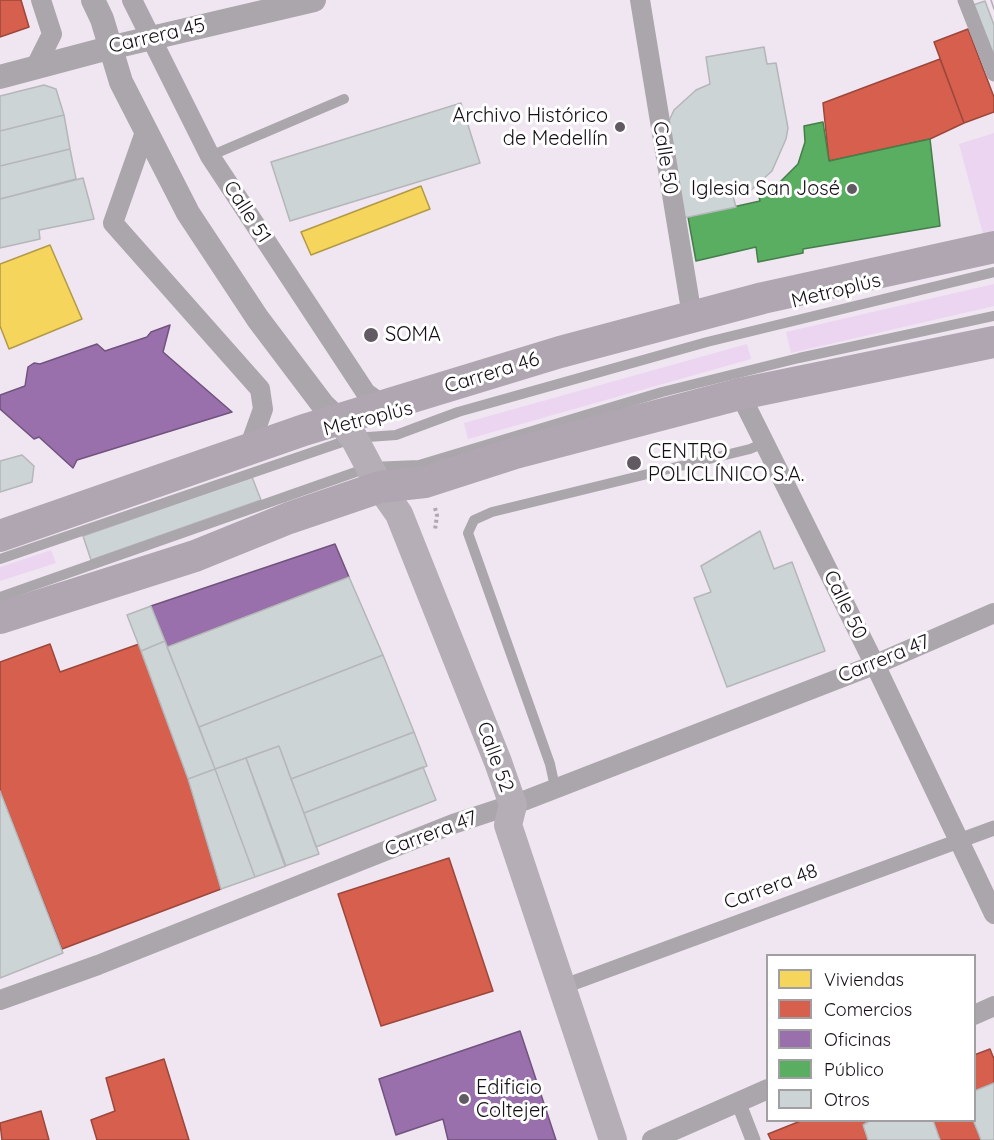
<!DOCTYPE html>
<meta charset="utf-8">
<style>
body{margin:0}
#map{position:relative;width:994px;height:1140px;overflow:hidden;background:#f0e6f2;font-family:Quicksand,sans-serif}
canvas{display:block}
.legend{position:absolute;left:766px;top:954px;width:210px;height:168px;box-sizing:border-box;background:#fff;border:2px solid #a19fa2;margin:0;padding:8px 10px;list-style:none;font-size:18px;color:#150e16}
.legend li{display:flex;align-items:center;gap:12px;height:30px}
.legend b{width:30px;border:2px solid #a19fa2}
</style>
<div id="map">
<canvas width="994" height="1140"></canvas>
<ul class="legend">
<li><b style="height:16px;background:#f6d55c"></b>Viviendas</li>
<li><b style="height:16px;background:#d6604d"></b>Comercios</li>
<li><b style="height:16px;background:#9970ab"></b>Oficinas</li>
<li><b style="height:16px;background:#5aae61"></b>Público</li>
<li><b style="height:16px;background:#ccd4d5"></b>Otros</li>
</ul>
</div>
<script>
const ctx = document.querySelector('canvas').getContext('2d');
ctx.lineJoin = 'round';
function fillPath(path, color) { ctx.fillStyle = color; ctx.fill(path, 'evenodd'); }
const poly = rows => new Path2D(rows.map(r => 'M' + r).join(''));
function strokePath(path, color, width, dash) { ctx.strokeStyle = color; ctx.lineWidth = width; ctx.lineCap = dash ? 'butt' : 'round'; ctx.setLineDash(dash || []); ctx.stroke(path); }
function label(font, color, halo, rows, align = 'center') {
  ctx.font = font + ' Quicksand,sans-serif'; ctx.lineWidth = 6; ctx.setLineDash([]); ctx.textBaseline = 'middle'; ctx.strokeStyle = halo; ctx.fillStyle = color; for (const [text, x, y, turn = 0] of rows) {
    ctx.save(); ctx.translate(x, y); ctx.rotate((+turn || 0) * Math.PI / 180); ctx.textAlign = isNaN(turn) ? turn : align; if (halo) ctx.strokeText(text, 0, 0); ctx.fillText(text, 0, 0); ctx.restore();
  }
}
fillPath(poly([
 [994,133,994,232,983,234,959,144],
 [994,284,994,306,791,353,786,332],
 [747,344,751,359,468,439,464,423],
 [51,550,56,563,0,581,0,567]
]), '#ebd5f0');
const homes = poly([
 [421,186,430,209,311,255,301,232,421,186],
 [50,245,82,319,9,349,0,326,0,264,50,245]
]);
fillPath(homes, '#f6d55c');
strokePath(homes, '#b29947', 1.5);
const shops = poly([
 [0,0,21,0,29,27,0,37,0,0],
 [968,29,994,97,994,112,964,123,934,42,968,29],
 [940,59,964,123,930,139,829,161,823,103,940,59],
 [50,644,60,672,139,644,188,779,221,889,62,949,0,791,0,662,50,644],
 [449,858,493,991,381,1026,338,894,449,858],
 [990,1049,994,1059,994,1083,974,1091,974,1055,990,1049],
 [164,1059,189,1140,97,1140,91,1120,115,1111,106,1078,164,1059],
 [41,1111,49,1140,2,1140,0,1123,41,1111],
 [803,1120,871,1120,871,1121,863,1125,868,1140,771,1140,768,1134,803,1120],
 [933,1120,973,1120,981,1140,940,1140,933,1120]
]);
fillPath(shops, '#d6604d');
strokePath(shops, '#9c473c', 1.5);
const offices = poly([
 [170,325,163,352,232,412,77,460,73,468,39,437,34,439,0,409,0,395,25,386,28,367,34,363,40,364,97,344,105,351,147,337,151,332,170,325],
 [335,544,349,577,167,647,151,606,335,544],
 [520,1031,556,1140,448,1140,443,1119,396,1135,379,1079,520,1031]
]);
fillPath(offices, '#9970ab');
strokePath(offices, '#71537e', 1.5);
const public = poly([
 [823,122,829,161,930,139,940,226,803,249,803,253,758,262,756,247,696,261,688,217,760,201,758,192,776,186,798,164,805,142,804,126,823,122]
]);
fillPath(public, '#5aae61');
strokePath(public, '#457e4a', 1.5);
const building = poly([
 [985,1,994,25,994,60,973,5,985,1],
 [764,47,767,64,776,63,788,128,786,139,772,171,750,191,733,196,736,207,679,219,668,123,674,110,696,90,710,84,706,57,764,47],
 [44,85,56,89,64,115,0,131,0,96,44,85],
 [461,103,480,163,290,221,271,162,461,103],
 [64,115,70,149,0,166,0,131,64,115],
 [70,149,76,179,0,199,0,166,70,149],
 [83,178,94,219,39,230,40,239,0,248,0,199,83,178],
 [22,455,34,466,32,482,0,492,0,461,22,455],
 [252,477,261,500,91,560,83,536,252,477],
 [760,531,774,569,792,562,825,651,727,687,694,598,711,592,701,566,760,531],
 [349,577,383,655,199,727,167,647,349,577],
 [151,606,165,641,141,651,127,615,151,606],
 [165,641,215,769,188,779,141,651,165,641],
 [383,655,414,732,291,779,279,746,215,769,199,727,383,655],
 [414,732,427,766,304,813,291,779,414,732],
 [279,746,319,854,285,866,246,758,279,746],
 [246,758,286,866,255,877,215,769,246,758],
 [423,767,436,800,316,847,304,813,423,767],
 [215,769,255,877,221,889,188,779,215,769],
 [0,791,63,953,0,978,0,791],
 [994,1083,994,1140,981,1140,973,1120,974,1091,994,1083],
 [871,1120,933,1120,940,1140,868,1140,863,1125,871,1120]
]);
fillPath(building, '#ccd4d5');
strokePath(building, '#b5b6b9', 1.5);
strokePath(poly([
 [435,508,437,515,435,530]
]), '#afa8b1', 4, [3, 3]);
strokePath(poly([
 [210,156,344,99],
 [0,559,354,438,396,435,458,412,707,342,994,272],
 [0,597,370,467,419,465,662,392,799,358,994,316],
 [555,787,550,764,468,533,474,520,492,512,750,449,764,443]
]), '#aba5ac', 10);
strokePath(poly([
 [965,0,994,74],
 [562,987,994,828],
 [739,1104,753,1140]
]), '#aba5ac', 15);
strokePath(poly([
 [132,0,210,156,366,393,386,407],
 [640,0,692,316],
 [35,68,52,34,41,0],
 [145,132,113,223,260,389,263,409,249,448],
 [740,394,880,675,994,914],
 [0,1000,98,965,453,824,526,800,874,665,994,613],
 [974,1015,994,1006],
 [652,1140,768,1089]
]), '#aba5ac', 20);
strokePath(poly([
 [93,0,102,19,121,82,188,213,258,319,323,405,339,420],
 [0,77,109,48,314,0]
]), '#aba5ac', 24);
strokePath(poly([
 [339,420,354,438,380,487,399,514,498,762,513,805,508,825,613,1140]
]), '#b5aeb7', 28);
strokePath(poly([
 [0,536,304,430,560,352,763,298,994,247],
 [0,618,195,556,289,518,380,487,425,482,515,453,740,394,994,342]
]), '#afa6b1', 32);
strokePath(poly([
 [991,0,994,9]
]), '#b4adb6', 1.5);
for (const [x, y, r, color] of [
 [620,127,6,"#625a63"],
 [852,189,6,"#625a63"],
 [371,335,8,"#625a63"],
 [634,463,8,"#625a63"],
 [464,1099,6,"#625a63"]
]) { const dot = new Path2D(); dot.arc(x, y, r, 0, 2 * Math.PI); ctx.fillStyle = color; ctx.fill(dot); strokePath(dot, '#fff', 2); }
label('20px', '#150e16', '#fff', [
 ["Carrera 45",157,36,-13],
 ["Calle 50",665,158,81],
 ["Calle 51",247,212,57],
 ["Metroplús",836,291,-14],
 ["Carrera 46",492,373,-17],
 ["Metroplús",368,419,-14],
 ["Calle 50",845,605,64],
 ["Carrera 47",884,659,-22],
 ["Calle 52",495,757,70],
 ["Carrera 47",431,834,-20],
 ["Carrera 48",771,887,-20]
]);
label('20px', '#150e16', '#fff', [
 ["Archivo Histórico",608,116,"right"],
 ["de Medellín",608,139,"right"],
 ["Iglesia San José",840,189,"right"],
 ["SOMA",385,335],
 ["CENTRO",648,452],
 ["POLICLÍNICO S.A.",648,475],
 ["Edificio",476,1088],
 ["Coltejer",476,1111]
], 'left');
</script>
